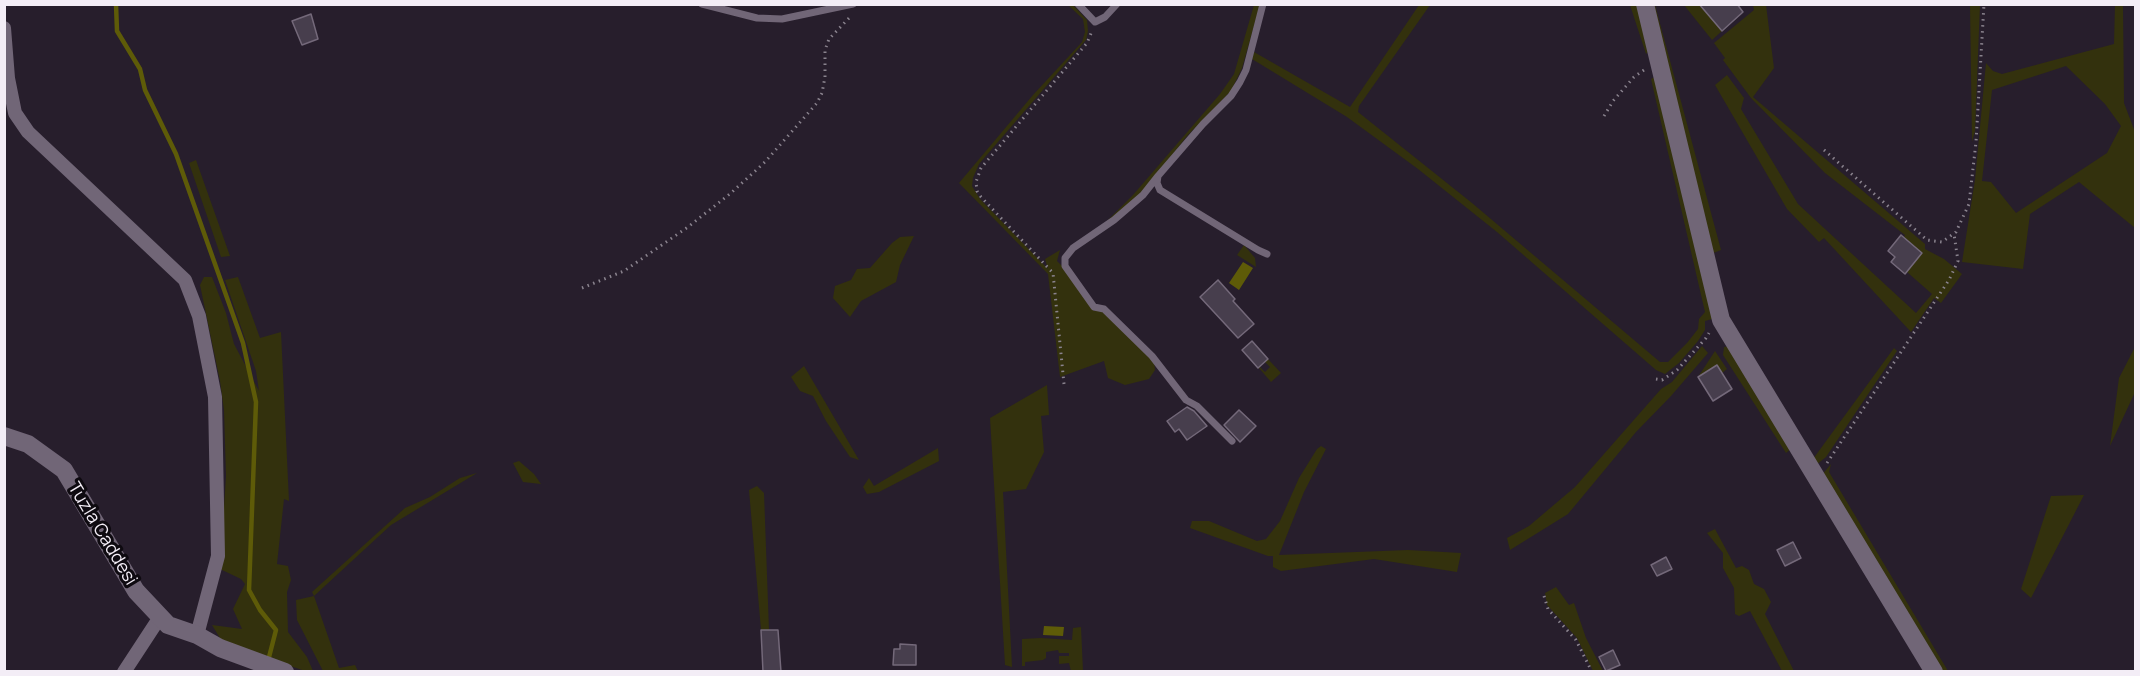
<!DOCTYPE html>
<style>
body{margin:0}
#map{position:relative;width:2140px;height:676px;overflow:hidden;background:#271e2c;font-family:Manrope,sans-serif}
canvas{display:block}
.frame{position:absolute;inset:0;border:6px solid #f3edf6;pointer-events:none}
</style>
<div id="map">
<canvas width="2140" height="676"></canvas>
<div class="frame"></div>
</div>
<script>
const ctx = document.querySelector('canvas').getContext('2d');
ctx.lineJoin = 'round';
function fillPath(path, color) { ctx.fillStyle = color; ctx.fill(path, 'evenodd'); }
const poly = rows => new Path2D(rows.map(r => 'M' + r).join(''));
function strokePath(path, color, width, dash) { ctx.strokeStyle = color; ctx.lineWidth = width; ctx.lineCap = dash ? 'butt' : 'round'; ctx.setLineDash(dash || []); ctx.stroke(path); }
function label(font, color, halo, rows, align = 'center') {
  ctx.font = font + ' Manrope,sans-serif'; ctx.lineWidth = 6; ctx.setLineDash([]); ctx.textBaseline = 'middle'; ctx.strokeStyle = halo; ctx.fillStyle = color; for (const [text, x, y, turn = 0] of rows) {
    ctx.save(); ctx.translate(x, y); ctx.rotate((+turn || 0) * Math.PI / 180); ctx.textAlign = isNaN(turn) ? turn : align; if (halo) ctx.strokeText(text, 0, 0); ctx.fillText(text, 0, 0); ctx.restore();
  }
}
fillPath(poly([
 [1068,5,1073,5,1087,20,1088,31,1086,40,979,164,973,178,972,186,980,199,1048,269,1045,259,1060,250,1057,261,1065,269,1094,311,1102,311,1154,360,1155,370,1149,379,1125,385,1108,378,1104,361,1060,377,1048,274,959,183,1033,95,1082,42,1085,32,1083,19],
 [1254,5,1260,5,1242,68,1231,91,1187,136,1141,195,1104,224,1133,195,1220,94,1234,74],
 [1419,5,1430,5,1359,106,1358,112,1472,203,1660,362,1668,362,1687,343,1698,329,1699,319,1705,312,1651,79,1658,75,1716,318,1705,321,1705,330,1698,341,1679,363,1665,374,1656,370,1497,232,1418,169,1347,117,1252,59,1254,52,1350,107],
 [1630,5,1637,5,1650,49,1646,54],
 [1649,5,1655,5,1721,250,1711,254],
 [1684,5,1740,5,1738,6,1743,12,1712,40],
 [1753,5,1766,5,1774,68,1753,97,1925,244,1925,249,1944,259,1962,274,1941,303,1934,298,1911,332,1824,238,1819,242,1787,209,1715,85,1727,75,1744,98,1741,109,1798,204,1916,313,1932,294,1907,272,1922,253,1904,237,1905,235,1825,173,1751,98,1723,60,1725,58,1714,43,1754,10],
 [1970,5,1980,5,1975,131,1972,142],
 [2115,5,2123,5,2124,103,2135,132,2135,228,2079,182,2030,214,2023,269,1962,262,1975,180,1986,63,1993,71,2002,74,2114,44],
 [2066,66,2105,104,2121,126,2107,153,2016,213,1991,182,1982,181,1992,90],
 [196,160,230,256,221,257,189,163],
 [914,236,900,265,896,282,861,301,850,317,833,298,835,286,851,280,857,269,870,268,892,243,900,237],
 [1244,245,1255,258,1256,267,1237,255],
 [204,277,212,277,226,313,234,344,259,391,256,371,225,280,238,277,260,338,281,332,289,501,284,499,277,564,288,566,291,580,287,592,288,632,307,657,313,671,305,671,223,643,212,625,242,629,233,609,245,584,241,579,220,569,226,476,224,410,220,381,200,285],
 [1702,346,1708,353,1671,396,1636,432,1568,514,1510,550,1507,538,1529,526,1575,487,1661,389,1672,382],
 [1730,346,1792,448,1786,453,1723,355,1724,347],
 [2135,347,2135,392,2110,446,2119,378],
 [1894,348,1897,351,1826,457,1816,465,1813,459],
 [1715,351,1727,369,1722,373,1717,365,1698,377],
 [1268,359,1281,373,1271,382,1259,368,1260,367,1265,372,1270,367,1265,362],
 [804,366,859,460,850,457,826,421,813,396,800,391,791,377],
 [1047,385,1049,415,1041,416,1044,452,1026,489,1003,492,1012,667,1005,665,990,418],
 [1321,446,1326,449,1304,492,1279,555,1408,550,1461,553,1457,572,1374,559,1281,571,1273,567,1273,556,1268,556,1190,528,1192,521,1209,521,1257,541,1266,539,1280,521,1299,478,1317,449],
 [938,448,939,461,879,492,867,494,863,487,869,478,874,486],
 [519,461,534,474,541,484,523,482,513,463],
 [1831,464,1829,472,1948,671,1936,671,1821,476],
 [477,473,391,525,314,596,339,668,355,665,358,671,323,671,297,620,296,600,314,596,312,592,405,508,430,497,460,478],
 [757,486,764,493,769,630,761,630,749,490],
 [2084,495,2031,598,2021,589,2051,496],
 [1715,529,1736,568,1742,566,1749,570,1754,584,1764,589,1771,602,1765,614,1794,671,1782,671,1750,611,1739,616,1735,614,1734,588,1723,568,1723,553,1707,533],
 [1556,587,1569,605,1574,603,1586,638,1603,671,1593,671,1577,638,1547,605,1545,593],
 [1081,627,1083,671,1071,671,1069,663,1059,664,1059,656,1069,656,1069,653,1059,653,1058,650,1046,652,1046,658,1043,660,1025,662,1025,666,1022,666,1022,639,1041,638,1072,640,1073,628]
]), '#33310d');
fillPath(poly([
 [1243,262,1253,268,1239,290,1229,283],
 [1044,626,1064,627,1063,636,1043,635]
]), '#5e5b08');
strokePath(poly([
 [116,4,117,31,140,69,145,90,176,154,243,343,256,402,249,590,260,610,276,630,268,661]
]), '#5e5b08', 4.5);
const building = poly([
 [1699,4,1737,4,1743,12,1722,31,1699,4],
 [311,14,318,39,302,45,292,21,311,14],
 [1901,235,1922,253,1905,274,1891,262,1895,257,1888,251,1901,235],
 [1218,280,1235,299,1233,301,1254,324,1238,338,1200,297,1218,280],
 [1252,341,1268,359,1258,368,1242,350,1252,341],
 [1717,365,1732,389,1713,401,1698,377,1717,365],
 [1187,407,1194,411,1207,426,1187,440,1179,429,1175,432,1167,421,1187,407],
 [1239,410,1256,426,1240,442,1224,425,1239,410],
 [1793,542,1801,558,1785,566,1777,550,1793,542],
 [1666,557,1672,569,1657,576,1651,565,1666,557],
 [761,630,778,630,781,672,763,672,761,630],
 [900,644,916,645,916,665,893,665,894,649,900,649,900,644],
 [1613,650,1620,665,1606,671,1599,657,1613,650]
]);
fillPath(building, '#473e4d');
strokePath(building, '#74697a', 1.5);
strokePath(poly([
 [1604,116,1613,101,1634,77,1644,70],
 [1824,150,1927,240,1942,242,1956,232,1969,204,1976,142,1984,4],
 [582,288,624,271,688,227,731,193,765,162,817,103,822,93,825,77,825,50,829,39,851,16],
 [1656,379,1662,380,1677,370,1706,338,1709,333],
 [1064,384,1053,273,981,197,977,191,976,182,981,168,1087,43,1092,31],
 [1827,463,1949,280,1958,261,1954,234],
 [1544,596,1548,609,1576,640,1592,672]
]), '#8a838e', 3, [1.5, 4.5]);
strokePath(poly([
 [702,4,757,18,782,19,853,4],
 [1078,4,1095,22,1105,17,1117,4],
 [1263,4,1246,70,1240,82,1231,96,1203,124,1158,176,1157,183,1160,190,1258,250,1267,254],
 [1158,176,1143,195,1114,220,1073,248,1065,258,1065,266,1094,307,1104,309,1152,356,1186,400,1197,406,1232,441]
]), '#716677', 7);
strokePath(poly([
 [4,28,8,78,15,113,28,132,185,280,199,316,215,397,218,556,197,635],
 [124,672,160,617]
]), '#716677', 14);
strokePath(poly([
 [1645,4,1721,320,1934,672],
 [4,436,28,444,64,470,136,591,168,625,197,635,220,648,285,672]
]), '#716677', 18);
label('18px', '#f3edf6', '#0e0a10', [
 ["Tuzla Caddesi",102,534,59]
]);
</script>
